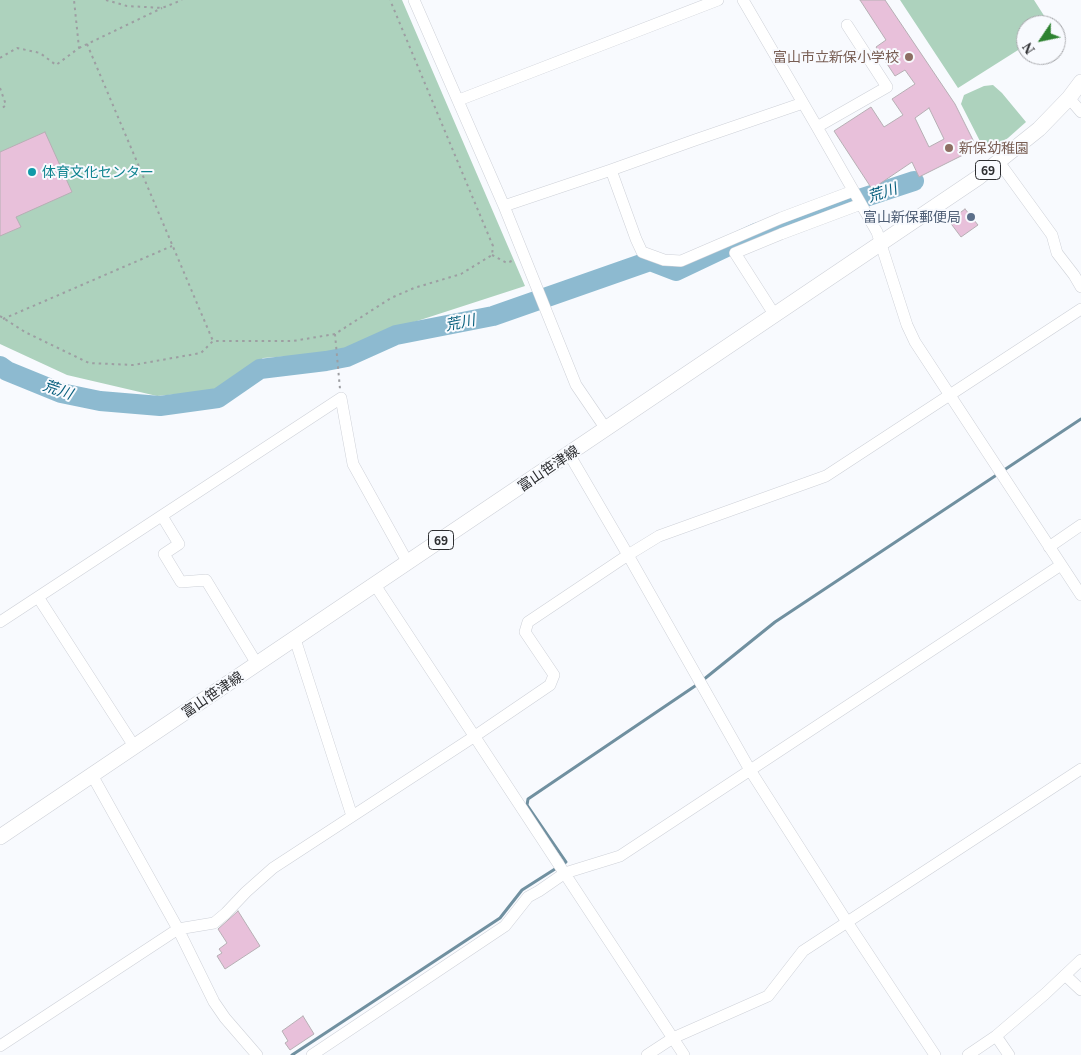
<!DOCTYPE html>
<meta charset="utf-8">
<style>
body{margin:0}
#map{position:relative;width:1081px;height:1055px;overflow:hidden;background:#f8fafe;font-family:Georgia,serif}
canvas{display:block}
.north{position:absolute;left:1016px;top:15px;width:50px;height:50px;box-sizing:border-box;background:#f8fafe;border:1px solid #a7a8ac;border-radius:50%;rotate:236deg;font-size:14px;font-weight:700;line-height:20px;text-align:center;color:#2d2e31}
.north::after{content:'';display:block;margin:auto;width:18px;height:22px;background:#2d8230;clip-path:polygon(50% 0,100% 100%,50% 72%,0 100%)}
</style>
<div id="map">
<canvas width="1081" height="1055"></canvas>
<div class="north">N</div>
</div>
<script>
const ctx = document.querySelector('canvas').getContext('2d');
ctx.lineJoin = 'round';
function fillPath(path, color) { ctx.fillStyle = color; ctx.fill(path, 'evenodd'); }
const poly = rows => new Path2D(rows.map(r => 'M' + r).join(''));
function strokePath(path, color, width, dash) { ctx.strokeStyle = color; ctx.lineWidth = width; ctx.lineCap = dash ? 'butt' : 'round'; ctx.setLineDash(dash || []); ctx.stroke(path); }
function label(font, color, halo, rows, align = 'center') {
  ctx.font = font + ' Georgia,"Noto Sans JP",serif'; ctx.lineWidth = 4; ctx.setLineDash([]); ctx.textBaseline = 'middle'; ctx.strokeStyle = halo; ctx.fillStyle = color; for (const [text, x, y, turn = 0] of rows) {
    ctx.save(); ctx.translate(x, y); ctx.rotate((+turn || 0) * Math.PI / 180); ctx.textAlign = isNaN(turn) ? turn : align; if (halo) ctx.strokeText(text, 0, 0); ctx.fillText(text, 0, 0); ctx.restore();
  }
}
fillPath(poly([
 [0,0,402,0,525,286,414,322,347,352,263,358,222,390,157,396,67,375,0,344],
 [900,0,1034,0,1050,25,1026,25,1026,45,958,88],
 [993,85,1002,93,1026,122,1008,138,986,153,961,104,964,95,984,86]
]), '#add2bd');
strokePath(poly([
 [703,680,775,622,1081,419],
 [292,1055,500,918,522,890,566,862,527,805,528,799,698,684]
]), '#7090a0', 3);
strokePath(poly([
 [0,366,7,371,61,393,100,401,160,406,218,398,260,369,326,361,347,357,396,335,493,316,650,261,676,271,756,233,914,181]
]), '#8dbad0', 20);
const building = poly([
 [860,0,885,0,955,104,977,148,919,177,912,162,872,189,834,131,871,107,884,127,903,115,892,99,915,84,905,70,895,76,876,47,886,40,860,0],
 [929,108,944,139,929,147,915,118,929,108],
 [45,132,72,192,16,217,21,227,0,236,0,152,45,132],
 [965,209,978,225,961,237,949,221,965,209],
 [238,911,260,946,225,969,217,956,222,953,219,949,227,943,218,929,238,911],
 [303,1016,314,1034,290,1050,285,1043,288,1041,282,1031,303,1016]
]);
fillPath(building, '#e8c0da');
strokePath(building, '#b6afb4', 1);
const minor = poly([
 [414,0,504,206,576,385,606,429],
 [743,0,817,127,877,232,907,325,915,342,1081,595],
 [1069,98,1081,112],
 [459,100,718,0],
 [803,103,695,140,611,170,636,239,642,252,664,260,681,261,781,218,853,191],
 [817,127,887,87,847,25],
 [999,162,1052,235,1057,253,1074,275,1081,287],
 [504,206,611,170],
 [774,314,735,253,781,234,861,204],
 [569,454,628,555,750,770,847,922,935,1055],
 [162,516,179,544,164,554,181,582,206,580,257,664],
 [1049,547,1081,525],
 [375,585,684,1055],
 [38,597,134,746],
 [0,622,341,398,353,464,408,563],
 [295,639,352,816],
 [92,775,178,929,214,1002,225,1018,257,1055],
 [1065,975,1081,990],
 [996,1036,1009,1055],
 [0,1046,178,929,214,923,226,913,246,892,273,868,475,736,550,685,554,675,525,632,528,622,628,555,659,536,826,476,1081,309],
 [312,1055,505,926,528,897,539,891,565,873,620,856,1061,565],
 [647,1055,673,1038,768,996,803,951,1081,769],
 [968,1055,996,1036,1045,994,1081,960]
]);
const major = poly([
 [0,837,979,177,1039,129,1069,98,1081,82]
]);
strokePath(minor, '#ced1d8', 12);
strokePath(major, '#ced1d8', 16);
strokePath(poly([
 [106,0,127,6,162,8,182,0],
 [87,44,213,341],
 [79,48,162,8],
 [0,58,17,48,40,53,56,65,79,48,74,0],
 [0,88,6,105,0,110],
 [492,255,507,263,514,260],
 [0,316,25,332,89,363,133,365,201,353,213,341,293,341,335,334,391,298,414,288,461,274,492,255,493,246,390,0],
 [3,319,172,246],
 [335,334,340,389]
]), '#9d9ea2', 2, [2.5, 4]);
strokePath(minor, '#fff', 11);
strokePath(major, '#fff', 15);
for (const [x, y, r, color] of [
 [909,57,5,"#8d6e63"],
 [949,148,5,"#8d6e63"],
 [32,172,5,"#0f9aa8"],
 [971,217,5,"#5c6f8a"]
]) { const dot = new Path2D(); dot.arc(x, y, r, 0, 2 * Math.PI); ctx.fillStyle = color; ctx.fill(dot); strokePath(dot, '#f8fafe', 2); }
for (const [x, y, w] of [
 [988,170,25],
 [441,540,25]
]) { const box = new Path2D(); box.roundRect(x - w / 2, y - 9.5, w, 19, 4); ctx.fillStyle = '#f8fafe'; ctx.fill(box); strokePath(box, '#2d2e31', 1); }
label('bold 12px', '#2d2e31', null, [
 ["69",988,170],
 ["69",441,540]
]);
label('14px', '#785e54', '#f8fafe', [
 ["富山市立新保小学校",899,57],
 ["新保幼稚園",959,148,"left"]
], 'right');
label('14px', '#0d838f', '#f8fafe', [
 ["体育文化センター",42,172]
], 'left');
label('14px', '#4e5e75', '#f8fafe', [
 ["富山新保郵便局",961,217]
], 'right');
label('14px', '#2d2e31', '#f8fafe', [
 ["富山笹津線",548,468,-34],
 ["富山笹津線",212,694,-34]
]);
label('italic 15px', '#075f7d', '#f8fafe', [
 ["荒川",882,192,-18],
 ["荒川",460,322,-11],
 ["荒川",58,389,19]
]);
</script>
